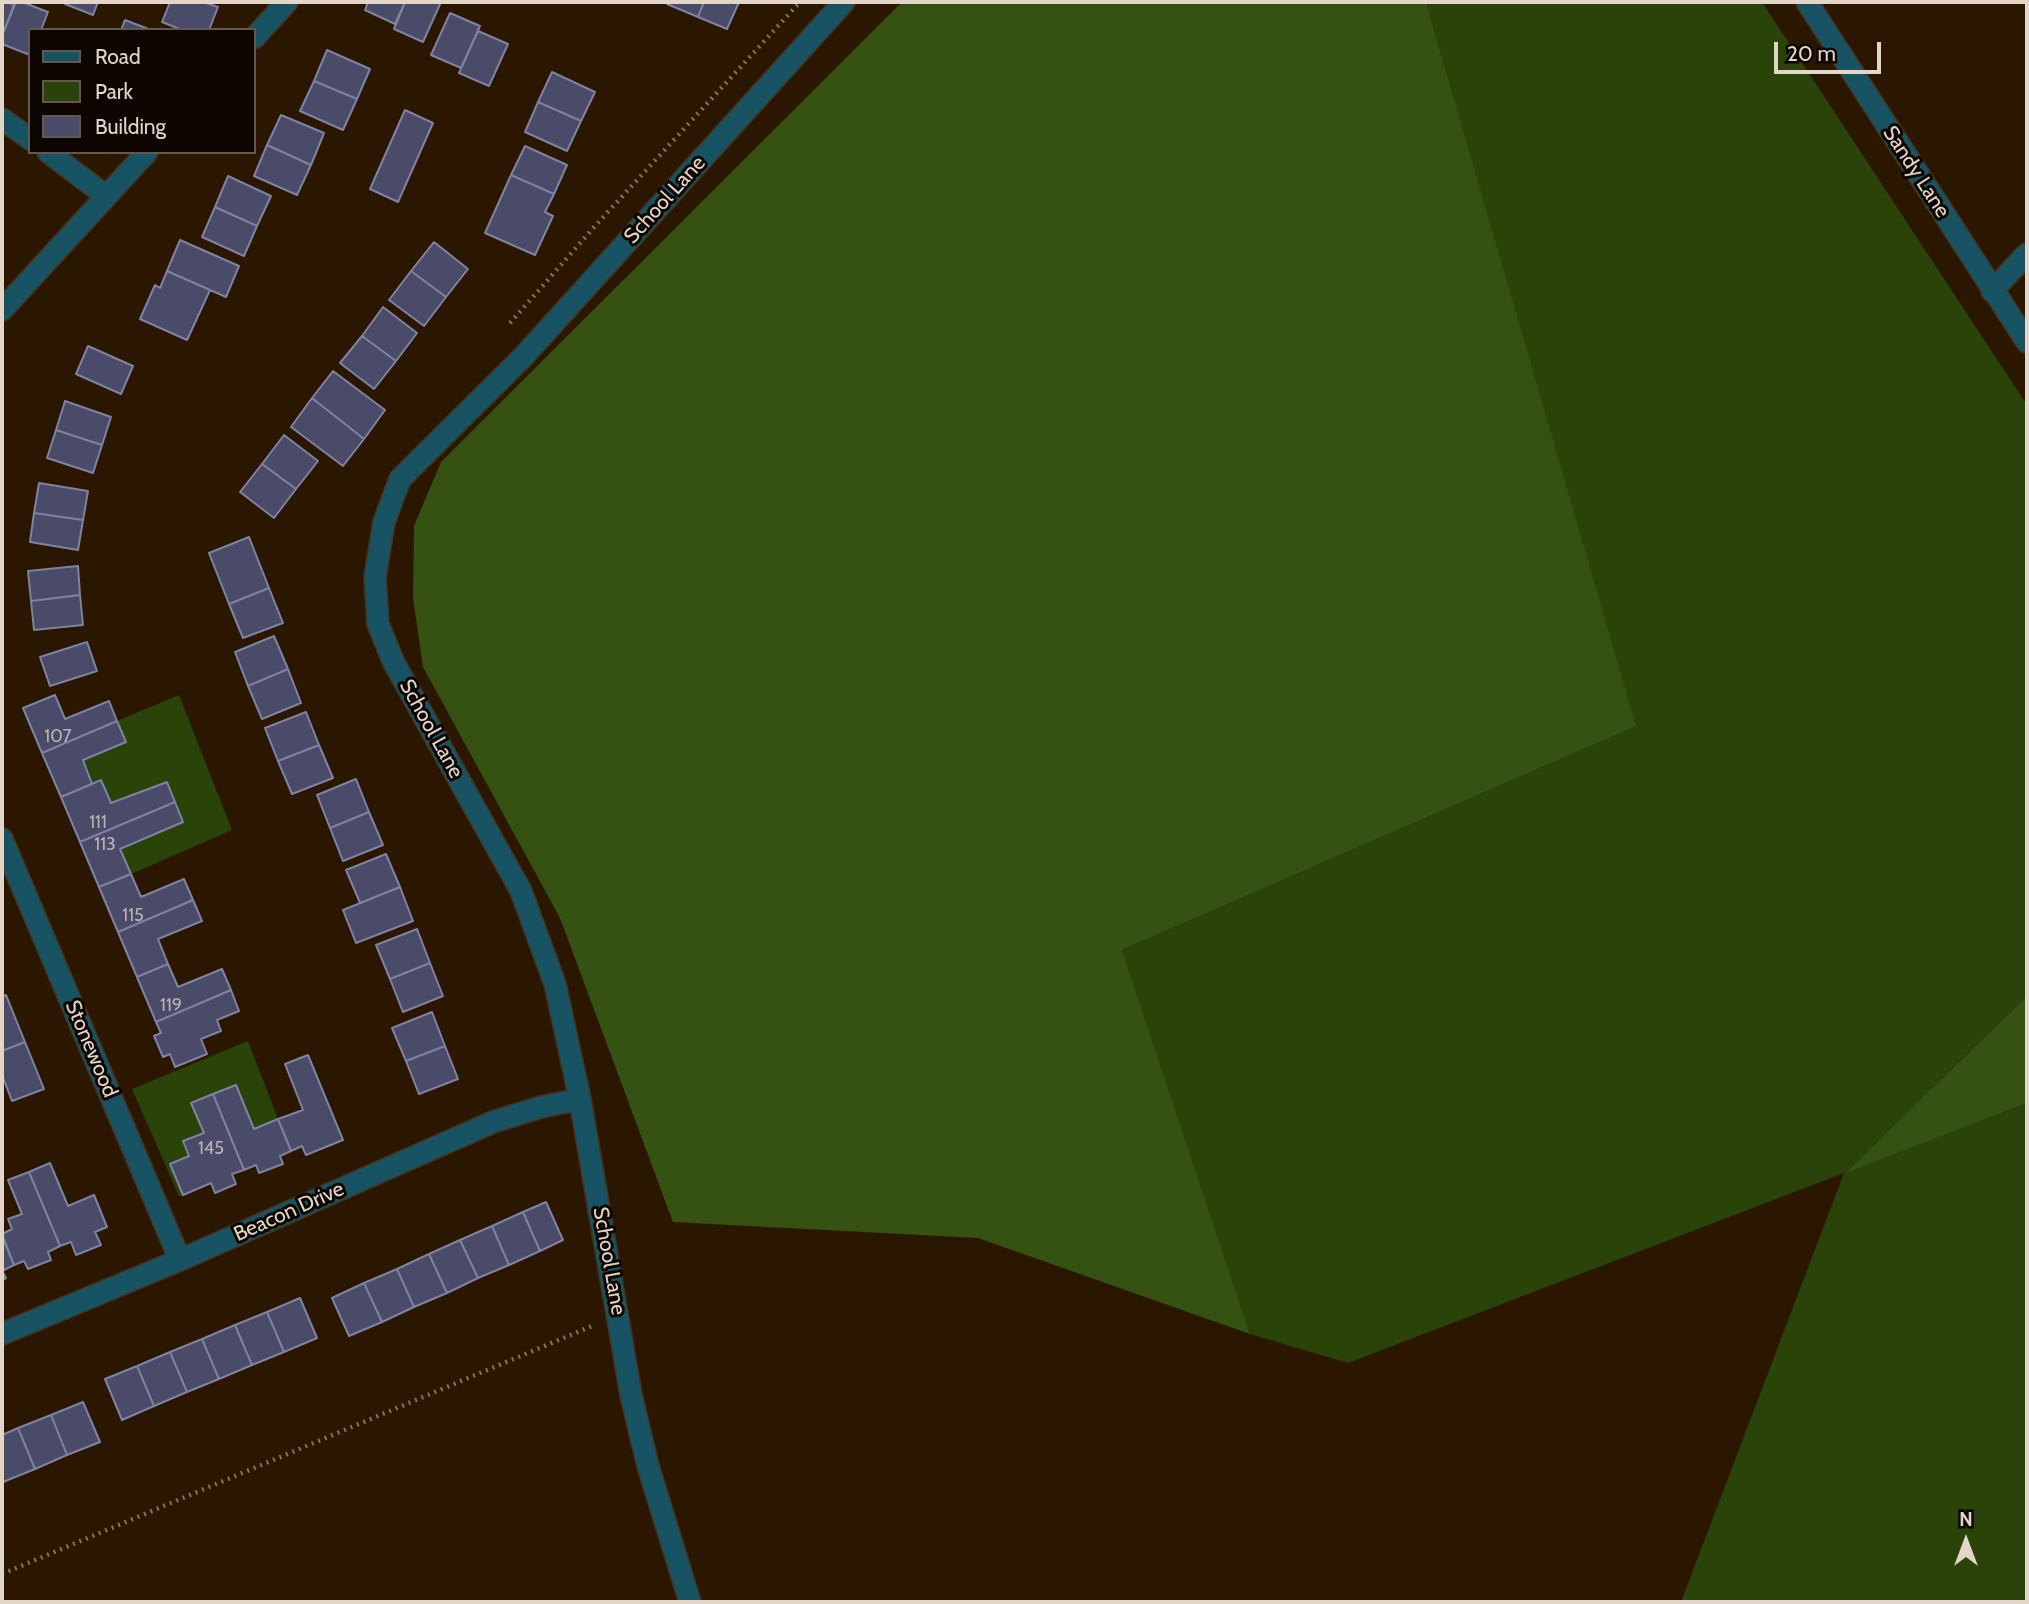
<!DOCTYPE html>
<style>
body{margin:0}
#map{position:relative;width:2029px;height:1604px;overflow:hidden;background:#2b1700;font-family:Cabin,sans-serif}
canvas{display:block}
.frame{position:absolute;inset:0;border:4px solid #e3d5c7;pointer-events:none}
.legend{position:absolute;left:28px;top:28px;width:228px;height:126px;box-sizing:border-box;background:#0d0500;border:2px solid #635850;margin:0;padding:9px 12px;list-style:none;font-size:21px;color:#e3d5c7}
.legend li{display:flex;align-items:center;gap:14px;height:35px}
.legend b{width:35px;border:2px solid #635850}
.north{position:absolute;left:1931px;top:1506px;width:70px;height:70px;-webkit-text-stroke:5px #0d0500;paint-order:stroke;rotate:0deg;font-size:19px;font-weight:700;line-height:28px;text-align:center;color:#e3d5c7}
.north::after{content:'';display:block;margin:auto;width:24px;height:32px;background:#e3d5c7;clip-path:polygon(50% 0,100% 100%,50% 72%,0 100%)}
.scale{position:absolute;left:1774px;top:42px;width:107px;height:32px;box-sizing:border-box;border:4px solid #e3d5c7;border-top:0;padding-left:9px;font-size:21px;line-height:24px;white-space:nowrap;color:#e3d5c7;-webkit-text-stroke:5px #0d0500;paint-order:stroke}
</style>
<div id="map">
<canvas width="2029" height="1604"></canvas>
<div class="frame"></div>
<ul class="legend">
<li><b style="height:9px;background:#185363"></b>Road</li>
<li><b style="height:19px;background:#294308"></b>Park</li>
<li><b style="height:19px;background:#494b69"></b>Building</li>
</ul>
<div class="north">N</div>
<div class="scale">20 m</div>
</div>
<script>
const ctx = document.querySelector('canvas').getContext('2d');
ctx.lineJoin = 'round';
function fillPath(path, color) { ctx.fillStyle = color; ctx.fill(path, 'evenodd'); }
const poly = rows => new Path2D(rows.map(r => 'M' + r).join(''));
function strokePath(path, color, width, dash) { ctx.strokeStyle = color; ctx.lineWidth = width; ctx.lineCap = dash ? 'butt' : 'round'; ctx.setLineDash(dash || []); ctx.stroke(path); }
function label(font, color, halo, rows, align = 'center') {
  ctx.font = font + ' Cabin,sans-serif'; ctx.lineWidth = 6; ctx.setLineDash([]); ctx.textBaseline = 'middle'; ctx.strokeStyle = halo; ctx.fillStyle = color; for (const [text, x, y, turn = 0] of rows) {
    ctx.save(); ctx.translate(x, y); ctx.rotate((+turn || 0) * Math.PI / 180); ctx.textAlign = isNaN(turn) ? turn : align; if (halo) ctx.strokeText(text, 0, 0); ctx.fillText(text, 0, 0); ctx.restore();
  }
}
fillPath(poly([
 [1426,2,1762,2,2027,405,2027,996,1847,1171,2027,1103,2027,1602,1681,1602,1844,1173,1348,1363,1250,1334,1122,950,1635,726],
 [179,695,232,830,131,874,120,849,183,822,167,782,111,803,92,784,83,760,126,742,117,721],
 [248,1041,278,1119,254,1129,236,1085,192,1102,204,1133,183,1141,189,1156,170,1164,183,1195,179,1196,132,1089]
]), '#294308');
fillPath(poly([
 [902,2,1426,2,1636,726,1122,950,1250,1334,978,1238,673,1222,560,918,423,667,413,598,414,526,441,462],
 [2027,996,2027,1103,1845,1173]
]), '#355212');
const building = poly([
 [2,2,15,4,2,36,2,2],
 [15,2,22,2,48,12,41,30,30,30,30,55,2,44,2,36,15,2],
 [66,2,98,2,93,15,65,4,66,2],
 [170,2,203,2,218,7,209,30,182,30,162,22,170,2],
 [368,2,405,2,395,24,365,10,368,2],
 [405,2,441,2,423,42,394,29,405,2],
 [668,2,704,2,698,17,667,4,668,2],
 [704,2,739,2,727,29,698,17,704,2],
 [450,13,480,26,461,68,431,55,450,13],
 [125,20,151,30,121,30,125,20],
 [478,31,508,44,489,86,459,73,478,31],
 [327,50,370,69,357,99,314,81,327,50],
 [552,72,595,92,581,121,538,102,552,72],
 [314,81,357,99,343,130,300,111,314,81],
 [538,102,581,121,567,151,525,132,538,102],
 [405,110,433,123,398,202,370,189,405,110],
 [281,115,324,133,311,165,267,145,281,115],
 [267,145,311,165,297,195,254,176,267,145],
 [525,146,567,165,554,194,511,175,525,146],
 [511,175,554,194,545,212,553,216,535,255,485,233,511,175],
 [228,176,271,196,257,226,215,207,228,176],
 [215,207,257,226,244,256,202,237,215,207],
 [180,240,239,266,226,297,167,271,180,240],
 [434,242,468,269,446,297,411,271,434,242],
 [167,271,210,290,187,340,140,319,155,285,160,288,167,271],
 [411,271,446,297,424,326,389,300,411,271],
 [383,307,417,333,396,361,362,336,383,307],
 [362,336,396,361,374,389,340,363,362,336],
 [88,346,133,366,121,394,76,374,88,346],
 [333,371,385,410,364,439,312,398,333,371],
 [312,398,364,439,343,466,291,427,312,398],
 [65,401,111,417,102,445,56,430,65,401],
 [56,430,102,445,93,473,47,458,56,430],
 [284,435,318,461,296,489,262,464,284,435],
 [262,464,296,489,274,518,240,492,262,464],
 [39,483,88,491,83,520,34,513,39,483],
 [34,513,83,520,78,550,30,542,34,513],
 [249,537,269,588,229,604,209,553,249,537],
 [78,566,80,595,31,601,28,571,78,566],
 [269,588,283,623,243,638,229,604,269,588],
 [80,595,83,625,34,630,31,601,80,595],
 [274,636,288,669,248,686,235,652,274,636],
 [87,642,97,671,50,686,40,657,87,642],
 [288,669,301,703,262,719,248,686,288,669],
 [55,695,65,719,109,701,117,721,42,753,23,708,55,695],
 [306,712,319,745,278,761,265,728,306,712],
 [117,721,126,742,83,760,92,784,61,797,42,753,117,721],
 [319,745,333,778,292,794,278,761,319,745],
 [356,779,369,812,330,828,317,795,356,779],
 [101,780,111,803,167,782,175,802,80,842,61,797,101,780],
 [175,802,183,822,120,849,131,874,99,887,80,842,175,802],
 [369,812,383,845,343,861,330,828,369,812],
 [386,854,400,887,360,903,346,870,386,854],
 [131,874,141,897,184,879,193,900,118,932,99,887,131,874],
 [400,887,413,921,356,943,343,910,400,887],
 [193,900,202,921,158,939,168,964,137,977,118,932,193,900],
 [417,929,430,963,390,979,376,945,417,929],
 [430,963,443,996,403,1012,390,979,430,963],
 [168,964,178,987,222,969,231,990,156,1022,137,977,168,964],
 [231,990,239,1011,217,1020,221,1031,201,1039,207,1054,175,1067,170,1054,163,1057,154,1036,161,1033,156,1022,231,990],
 [6,995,25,1042,2,1051,2,997,6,995],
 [432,1012,445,1046,406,1061,392,1028,432,1012],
 [25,1042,44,1089,12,1101,2,1075,2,1051,25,1042],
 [445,1046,458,1079,419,1094,406,1061,445,1046],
 [308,1055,343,1140,306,1155,302,1146,291,1151,278,1119,303,1110,285,1064,308,1055],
 [236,1085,254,1129,278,1119,291,1151,280,1156,283,1164,259,1173,256,1165,244,1170,213,1094,236,1085],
 [213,1094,244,1170,232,1174,236,1184,215,1193,211,1183,183,1195,170,1164,189,1156,183,1141,204,1133,191,1103,213,1094],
 [50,1163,68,1206,94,1195,107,1227,95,1232,101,1245,76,1255,71,1242,60,1246,29,1172,50,1163],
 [29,1172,60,1246,48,1252,51,1260,28,1269,24,1261,14,1265,2,1234,12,1229,8,1219,22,1214,8,1180,29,1172],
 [546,1202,563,1240,540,1251,523,1212,546,1202],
 [523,1212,540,1251,509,1265,492,1226,523,1212],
 [492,1226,509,1265,478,1278,460,1240,492,1226],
 [2,1236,14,1265,2,1271,6,1278,2,1280,2,1236],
 [460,1240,478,1278,447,1293,429,1254,460,1240],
 [429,1254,447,1293,414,1307,397,1269,429,1254],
 [397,1269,414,1307,382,1322,364,1283,397,1269],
 [364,1283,382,1322,349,1336,332,1298,364,1283],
 [300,1298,317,1338,284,1352,267,1312,300,1298],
 [267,1312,284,1352,252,1365,235,1325,267,1312],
 [235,1325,252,1365,219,1379,202,1339,235,1325],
 [202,1339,219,1379,187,1392,170,1352,202,1339],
 [170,1352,187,1392,154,1406,137,1366,170,1352],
 [137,1366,154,1406,122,1420,105,1379,137,1366],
 [83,1402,100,1442,67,1455,51,1415,83,1402],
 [51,1415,67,1455,35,1469,18,1428,51,1415],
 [18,1428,35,1469,3,1482,2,1435,18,1428]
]);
fillPath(building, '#494b69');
strokePath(building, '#8082a3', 2);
const minor = poly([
 [1807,2,2027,342],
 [254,38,287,2],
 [2,119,30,139],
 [48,152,106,196],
 [1992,291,2027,254],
 [2,310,147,152],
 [2,839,180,1260],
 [2,1334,180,1260,493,1122,541,1107,580,1099],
 [690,1602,648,1466,631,1395,580,1099,555,984,521,891,394,663,378,624,375,577,384,522,400,479,523,357,844,2]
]);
strokePath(minor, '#45321c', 24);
strokePath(poly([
 [510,323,596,225,800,2],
 [2,1574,592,1326]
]), '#83725f', 4.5, [2, 5]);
strokePath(minor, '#185363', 21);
label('18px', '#bcb2b0', null, [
 ["107",58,737],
 ["111",98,823],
 ["113",105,845],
 ["115",133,916],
 ["119",171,1006],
 ["145",211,1149]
]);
label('21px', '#e3d5c7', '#0d0500', [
 ["Sandy Lane",1916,172,57],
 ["School Lane",665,200,-48],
 ["School Lane",431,729,61],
 ["Stonewood",91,1049,67],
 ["Beacon Drive",289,1212,-24],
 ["School Lane",609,1261,80]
]);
</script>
